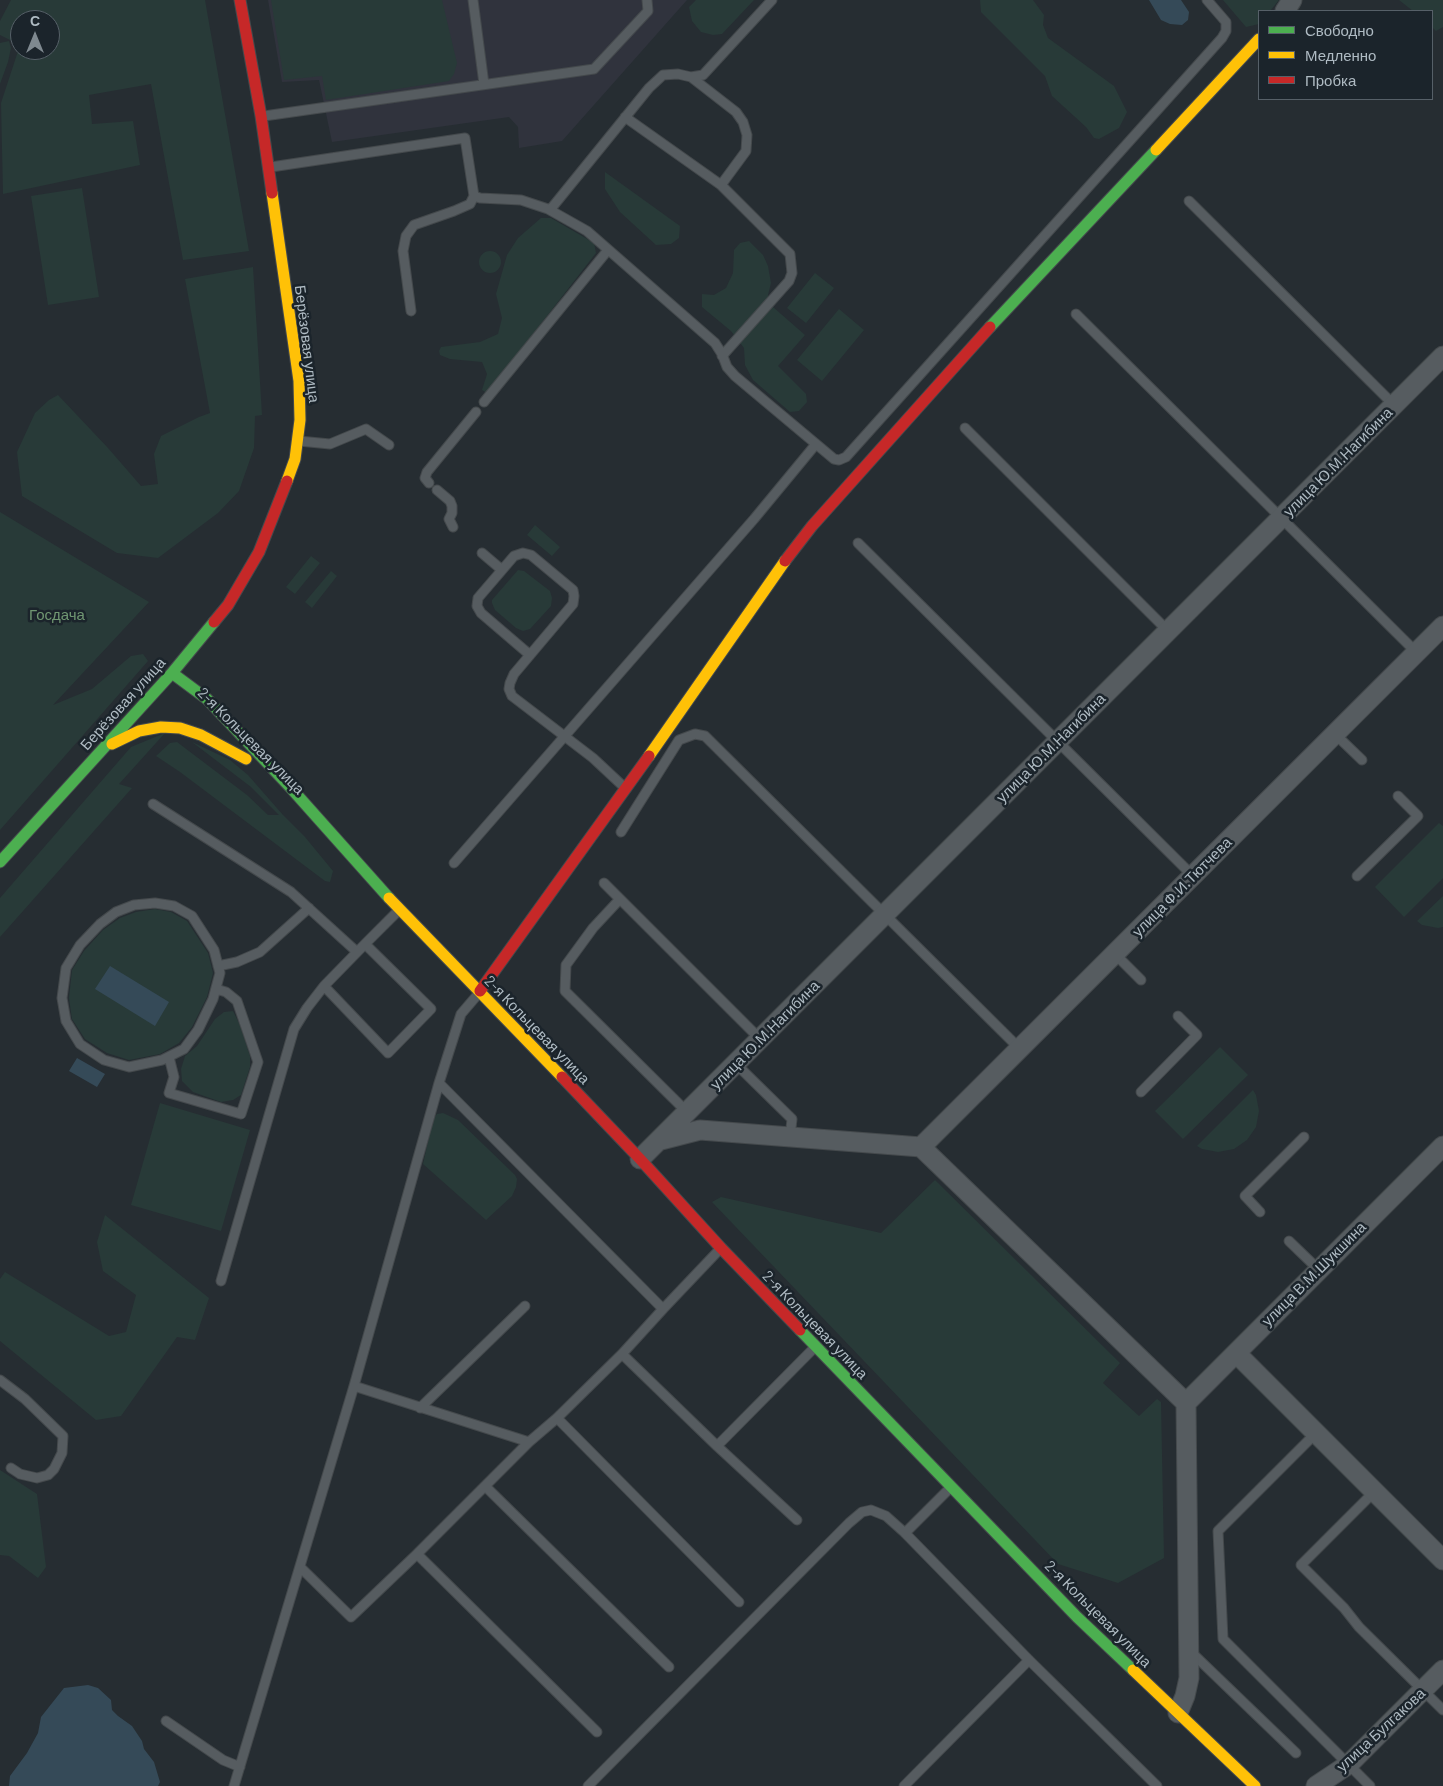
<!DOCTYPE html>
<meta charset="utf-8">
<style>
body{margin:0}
#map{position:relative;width:1443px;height:1786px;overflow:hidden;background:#262d32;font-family:Barlow,sans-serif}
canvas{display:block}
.legend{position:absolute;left:1258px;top:10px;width:175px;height:90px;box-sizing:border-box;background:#1b242b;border:1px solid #566068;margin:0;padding:6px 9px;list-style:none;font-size:15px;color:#afbbc3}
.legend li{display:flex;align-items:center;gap:10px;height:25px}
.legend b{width:25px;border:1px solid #566068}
.north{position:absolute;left:10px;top:10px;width:50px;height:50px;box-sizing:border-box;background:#1b242b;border:1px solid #566068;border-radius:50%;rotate:0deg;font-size:14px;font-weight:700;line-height:20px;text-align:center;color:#afbbc3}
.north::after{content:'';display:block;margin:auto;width:18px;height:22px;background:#7f8990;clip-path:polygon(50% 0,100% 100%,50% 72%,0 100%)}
</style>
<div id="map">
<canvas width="1443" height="1786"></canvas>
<ul class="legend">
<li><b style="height:6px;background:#4caf50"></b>Свободно</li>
<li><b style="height:6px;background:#ffc107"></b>Медленно</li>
<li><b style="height:6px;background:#c62828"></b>Пробка</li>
</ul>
<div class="north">С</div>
</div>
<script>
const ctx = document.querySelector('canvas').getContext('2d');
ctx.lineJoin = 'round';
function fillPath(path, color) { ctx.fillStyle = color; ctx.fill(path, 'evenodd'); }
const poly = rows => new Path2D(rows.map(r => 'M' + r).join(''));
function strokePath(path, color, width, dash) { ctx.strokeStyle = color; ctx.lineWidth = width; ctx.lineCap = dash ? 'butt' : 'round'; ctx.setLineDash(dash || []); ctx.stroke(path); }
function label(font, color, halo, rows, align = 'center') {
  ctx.font = font + ' Barlow,sans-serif'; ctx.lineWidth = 5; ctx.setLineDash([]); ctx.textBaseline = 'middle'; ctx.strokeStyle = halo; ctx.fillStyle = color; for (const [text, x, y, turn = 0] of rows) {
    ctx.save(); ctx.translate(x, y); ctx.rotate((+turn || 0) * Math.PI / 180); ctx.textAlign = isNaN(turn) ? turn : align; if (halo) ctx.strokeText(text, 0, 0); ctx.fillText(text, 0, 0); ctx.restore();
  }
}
fillPath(poly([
 [268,0,687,0,562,141,519,148,518,127,509,117,332,142,319,80,282,82]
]), '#30333d');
fillPath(poly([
 [11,0,205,0,249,251,183,260,151,84,89,95,92,124,133,121,140,165,3,194,1,103,20,45,20,50,50,50,50,20,20,20,20,45,0,35,0,21],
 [271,0,442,0,457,63,454,74,449,81,326,100,322,76,284,80],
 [696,0,754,0,722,34,713,35,701,32,692,21,689,7],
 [980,0,1033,0,1044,15,1043,25,1048,38,1114,86,1127,112,1119,128,1099,139,1094,138,1086,127,1052,96,1045,76,981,12],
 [1223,0,1279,0,1270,11,1259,11,1259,24,1246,27],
 [1399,0,1443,0,1443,27,1436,31,1432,27,1432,11,1413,11],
 [9,41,11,48,8,62,0,84,0,43],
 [605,172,680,226,679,238,671,244,656,245,620,212,605,189],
 [82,188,99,297,48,305,31,196],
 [541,218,551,218,594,243,596,253,487,393,482,390,487,374,482,362,450,359,440,355,439,351,441,347,480,342,498,334,502,318,496,294,507,255,518,238],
 [749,241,763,255,768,266,771,283,768,295,773,307,805,335,778,366,806,394,807,402,799,411,790,412,753,380,745,365,744,348,731,331,702,307,702,294,714,295,726,288,733,273,734,250,740,243],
 '479 262a11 11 0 1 1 22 0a11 11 0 1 1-22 0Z',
 [253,267,262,415,255,416,254,448,239,491,218,513,158,558,117,553,22,496,17,452,35,413,49,400,58,395,108,448,141,486,158,484,154,454,161,436,199,417,210,413,185,279],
 [815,273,834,288,806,323,787,308],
 [839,309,864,330,822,381,797,360],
 [0,512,149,602,53,705,92,689,131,656,143,654,148,661,0,830],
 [535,525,560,547,552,556,527,535],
 [311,556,320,563,295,594,286,587],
 [518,570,524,571,550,591,552,598,551,606,530,629,523,631,516,628,495,610,492,603,492,600],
 [331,571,337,576,312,608,305,602],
 [165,733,119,784,132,788,0,937,0,898,131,747],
 [177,742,247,795,268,815,279,815,251,787,192,742,230,760,248,775,283,815,305,837,333,871,330,882,325,881,180,772,156,756,170,743],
 [1439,823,1443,826,1443,878,1404,917,1375,887],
 [1443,896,1443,927,1438,928,1422,925,1417,921],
 [155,909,171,912,187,921,208,953,213,973,207,997,192,1027,179,1043,160,1054,129,1060,107,1053,85,1039,72,1019,69,998,72,970,84,951,103,930,120,918,136,912],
 [233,1011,239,1023,250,1056,250,1067,241,1095,233,1100,221,1102,193,1092,182,1081,181,1069,185,1056,197,1046,215,1019,224,1012],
 [1220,1047,1248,1075,1183,1139,1155,1111],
 [1253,1090,1256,1095,1259,1111,1256,1127,1247,1140,1234,1149,1218,1152,1202,1149,1197,1146],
 [160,1103,250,1130,221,1231,131,1205],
 [443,1113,458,1120,515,1175,517,1179,516,1187,512,1196,486,1220,423,1164,433,1119,437,1114],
 [935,1180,1120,1363,1103,1383,1139,1416,1157,1399,1161,1402,1164,1558,1118,1583,1058,1564,712,1202,721,1197,881,1233],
 [105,1215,209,1298,195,1340,177,1337,121,1416,96,1420,0,1341,0,1279,5,1272,109,1336,126,1332,136,1295,103,1271,97,1242],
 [0,1470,37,1494,46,1567,38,1578,9,1556,0,1555]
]), '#283a38');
fillPath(poly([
 [1149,0,1181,0,1189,12,1188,20,1182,25,1170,24,1161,20],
 [110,966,169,1002,155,1026,95,989],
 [77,1058,105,1074,97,1087,69,1071],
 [88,1685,98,1688,111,1700,112,1710,118,1716,132,1726,142,1741,144,1749,154,1762,160,1782,158,1786,9,1786,10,1776,27,1753,38,1733,41,1717,64,1688]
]), '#354a58');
const lane = poly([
 [473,0,484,84],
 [691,77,736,112,743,122,747,135,746,151,721,185],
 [264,116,594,69,648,11,647,0],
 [625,117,721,185,790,254,792,273,789,281,722,356],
 [271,167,465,138,474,196,470,204,454,211,414,225,406,236,403,251,411,311],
 [474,196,480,198,521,200,548,209,587,231,715,343,722,354,727,367,735,376,834,459,839,460,846,457,1222,38,1226,31,1226,22,1207,0],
 [1189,201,1394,405],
 [550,210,649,88,663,75,678,74,691,77,703,75,772,0],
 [1076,314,1416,652],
 [484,402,608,250],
 [965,428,1168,631],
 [299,441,330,444,366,429,389,445],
 [429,483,425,478,427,472,476,412],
 [437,490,450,501,452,506,452,513,449,519,453,527],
 [858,543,1193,876],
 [482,553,502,570],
 [530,655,481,613,477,606,478,598,514,556,523,553,531,555,573,590,574,596,573,604,530,655,514,674,510,683,509,689,512,696,593,758,624,787],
 [1335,734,1362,760],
 [153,804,291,892,357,952],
 [621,832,679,740,695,734,705,736,1020,1049],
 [454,863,754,519,816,444],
 [1357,876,1418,816,1398,796],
 [604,883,760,1039],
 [620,899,593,928,566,965,565,991,687,1112],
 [155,903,174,906,192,916,214,950,220,973,213,999,198,1030,184,1049,162,1060,129,1067,104,1060,80,1044,66,1021,62,998,66,968,80,945,100,924,116,912,134,905,155,903],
 [365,944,431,1009,388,1053,324,986,365,944,398,911],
 [1115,954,1141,980],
 [218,966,237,962,260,952,309,908],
 [169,1057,174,1077,169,1093,241,1114,258,1062,237,1001,226,992,216,989],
 [736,1064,792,1119,790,1137],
 [1141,1092,1197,1035,1178,1016],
 [1260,1212,1245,1196,1304,1137],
 [1289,1241,1319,1270],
 [221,1281,294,1029,307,1008,324,986],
 [663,1309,720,1249],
 [622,1354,717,1446,797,1520],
 [0,1380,25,1399,63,1436,62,1453,54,1469,48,1475,37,1478,20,1474,11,1468],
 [354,1386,529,1442],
 [420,1408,525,1306],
 [557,1418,739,1602],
 [1316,1433,1218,1531,1223,1639,1370,1786],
 [717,1446,815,1347],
 [485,1486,669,1667],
 [1374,1492,1301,1565,1344,1608,1359,1627,1443,1710],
 [905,1533,949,1489],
 [417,1554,597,1732],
 [300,1567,351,1617,417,1554,529,1442,557,1418,622,1354,663,1309,439,1083],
 [1190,1651,1296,1753],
 [166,1721,223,1760,240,1767],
 [234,1786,354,1386,439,1083,461,1014,479,993],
 [588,1786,849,1523,862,1512,871,1510,886,1516,905,1533,1029,1660,1157,1786],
 [904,1786,1029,1660]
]);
const street = poly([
 [1285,11,1292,0],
 [661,1140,700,1130,921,1147,1186,1403,1189,1678,1185,1696,1178,1713],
 [921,1147,1443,626],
 [640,1159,1443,356],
 [1236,1353,1443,1560],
 [1186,1403,1443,1146],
 [1316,1786,1349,1764,1443,1670]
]);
const fast = poly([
 [990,327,1156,150],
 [172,673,207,699,290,787,389,898],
 [0,862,172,673,214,622],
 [800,1330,1077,1617,1133,1670]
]);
const slow = poly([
 [1156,150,1259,39],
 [272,193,299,381,300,420,295,459,287,481],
 [112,744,139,731,161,727,180,728,201,735,246,759],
 [649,756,785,561],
 [389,898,562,1077],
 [1133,1670,1255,1786]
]);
const jam = poly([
 [240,0,261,116,272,193],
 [785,561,812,526,990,327],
 [214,622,228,605,259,552,287,481],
 [480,991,649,756],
 [562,1077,640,1159,721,1248,800,1330]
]);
strokePath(lane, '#44494c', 11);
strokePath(street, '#44494c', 21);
strokePath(fast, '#44494c', 13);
strokePath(slow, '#44494c', 13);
strokePath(jam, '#44494c', 13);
strokePath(lane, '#565c60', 9);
strokePath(street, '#565c60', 19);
strokePath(fast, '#4caf50', 11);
strokePath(slow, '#ffc107', 11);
strokePath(jam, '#c62828', 11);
label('15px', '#afbbc3', '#1b242b', [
 ["Берёзовая улица",307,344,83],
 ["улица Ю.М.Нагибина",1338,462,-45],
 ["Берёзовая улица",123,704,-48],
 ["2-я Кольцевая улица",251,741,45],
 ["улица Ю.М.Нагибина",1051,748,-45],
 ["улица Ф.И.Тютчева",1182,887,-45],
 ["2-я Кольцевая улица",537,1030,46],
 ["улица Ю.М.Нагибина",765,1035,-45],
 ["улица В.М.Шукшина",1314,1274,-45],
 ["2-я Кольцевая улица",815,1325,46],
 ["2-я Кольцевая улица",1098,1614,45],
 ["улица Булгакова",1381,1730,-43]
]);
label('15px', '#709772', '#1b242b', [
 ["Госдача",57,615]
]);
</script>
